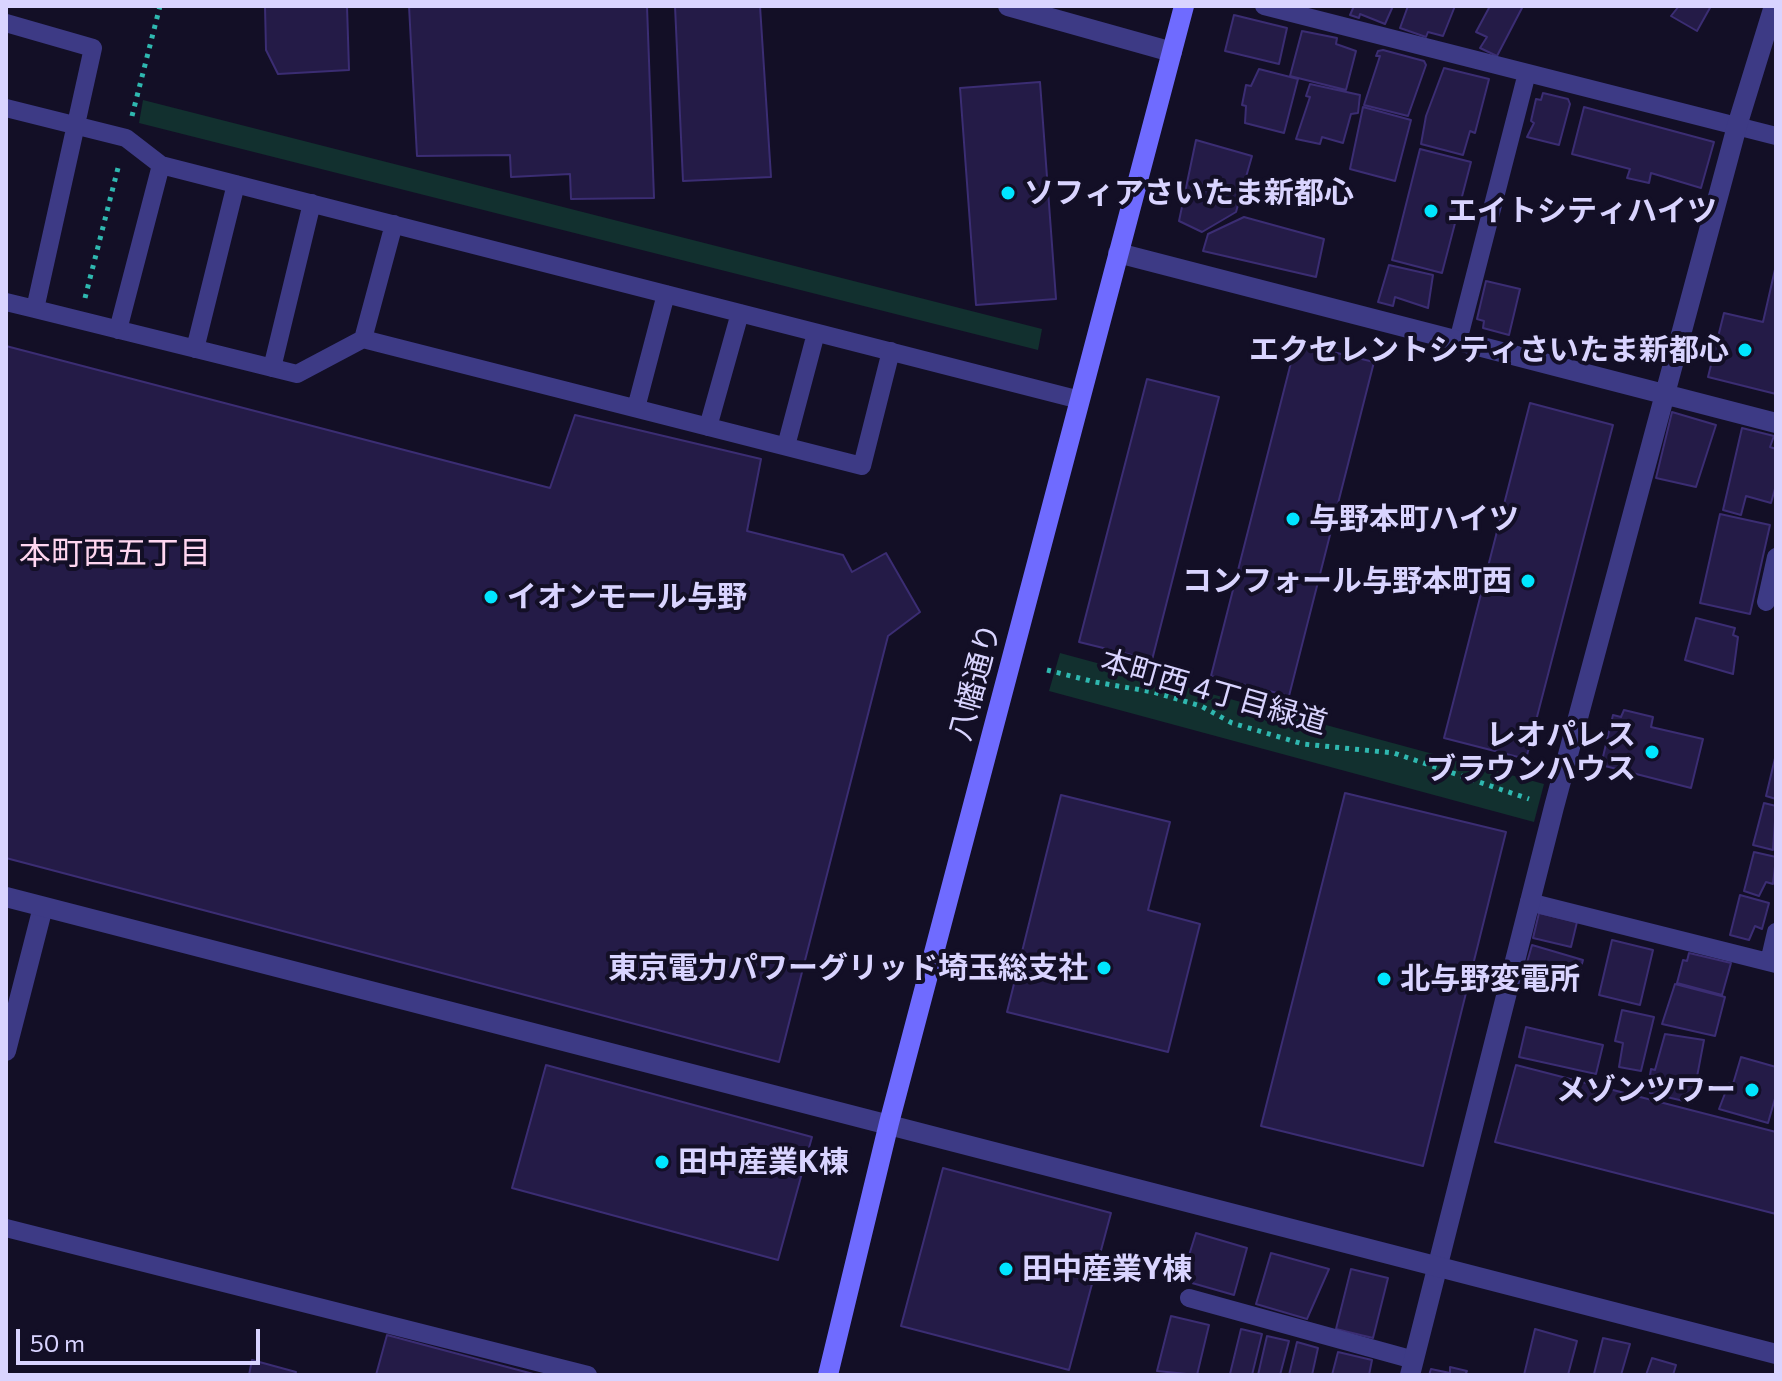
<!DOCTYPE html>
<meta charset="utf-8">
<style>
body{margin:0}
#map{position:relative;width:1782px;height:1381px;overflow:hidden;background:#130f26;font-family:Commissioner,sans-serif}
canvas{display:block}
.frame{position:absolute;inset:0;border:8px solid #d9d4ff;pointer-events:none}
.scale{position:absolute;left:16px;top:1329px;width:244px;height:36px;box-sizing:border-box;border:4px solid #d9d4ff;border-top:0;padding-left:10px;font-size:24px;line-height:28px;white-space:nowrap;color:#d9d4ff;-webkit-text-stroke:6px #130f26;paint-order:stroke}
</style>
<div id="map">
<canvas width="1782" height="1381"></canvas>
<div class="frame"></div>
<div class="scale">50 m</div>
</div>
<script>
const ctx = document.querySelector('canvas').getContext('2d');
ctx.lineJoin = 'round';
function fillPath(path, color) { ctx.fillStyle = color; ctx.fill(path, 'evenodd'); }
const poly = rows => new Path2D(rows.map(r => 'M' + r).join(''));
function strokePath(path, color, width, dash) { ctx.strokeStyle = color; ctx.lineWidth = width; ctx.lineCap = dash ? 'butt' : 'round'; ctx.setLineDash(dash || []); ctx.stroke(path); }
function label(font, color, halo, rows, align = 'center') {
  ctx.font = font + ' Commissioner,"Noto Sans JP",sans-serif'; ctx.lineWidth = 8; ctx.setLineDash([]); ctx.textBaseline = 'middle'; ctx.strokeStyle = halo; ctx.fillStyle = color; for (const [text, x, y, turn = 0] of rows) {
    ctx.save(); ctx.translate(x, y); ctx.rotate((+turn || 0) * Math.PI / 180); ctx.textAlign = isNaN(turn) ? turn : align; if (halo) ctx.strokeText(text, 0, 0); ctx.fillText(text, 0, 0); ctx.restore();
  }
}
fillPath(poly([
 [143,100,1042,329,1038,350,139,123],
 [1060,653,1544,784,1534,822,1049,691]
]), '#12302f');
const building = poly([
 [265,6,347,6,349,70,278,74,266,50,265,6],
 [409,6,647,6,654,198,571,199,570,174,511,177,510,155,417,156,409,6],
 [675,6,760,6,771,177,683,181,675,6],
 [1354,6,1393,6,1385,24,1360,14,1359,18,1350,15,1354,6],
 [1408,6,1455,6,1443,36,1428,32,1426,37,1400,28,1408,6],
 [1490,6,1523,6,1497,56,1480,48,1487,37,1476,32,1490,6],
 [1679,6,1711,6,1697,31,1671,16,1679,6],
 [1234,15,1287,28,1279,64,1225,51,1234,15],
 [1302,31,1337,38,1336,44,1356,51,1346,90,1290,76,1302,31],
 [1383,50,1424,61,1426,65,1408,116,1364,105,1380,56,1376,56,1378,51,1383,50],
 [1444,68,1489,79,1475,133,1470,131,1463,155,1421,144,1426,116,1444,68],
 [1259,69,1298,79,1284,133,1245,123,1246,106,1242,105,1246,85,1251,86,1259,69],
 [1040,82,1056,299,976,305,960,88,1040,82],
 [1310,84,1360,95,1358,113,1351,114,1343,143,1322,137,1320,144,1296,139,1310,97,1306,96,1310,84],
 [1543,93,1568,99,1570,104,1559,145,1527,137,1534,123,1531,121,1536,99,1541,100,1543,93],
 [1363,107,1411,120,1395,181,1350,169,1363,107],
 [1584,107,1714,142,1701,188,1651,173,1649,183,1627,178,1630,169,1572,154,1584,107],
 [1196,140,1252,156,1236,212,1202,232,1179,221,1196,140],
 [1420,149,1471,162,1442,273,1392,260,1420,149],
 [1244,217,1324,239,1316,277,1203,251,1208,234,1244,217],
 [1389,265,1433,275,1428,308,1395,297,1393,306,1378,302,1389,265],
 [1776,265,1776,394,1708,377,1724,313,1763,322,1776,265],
 [1486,281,1520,289,1509,335,1483,328,1484,321,1477,319,1486,281],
 [1296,343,1374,362,1289,696,1211,676,1296,343],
 [6,346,550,488,575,415,761,459,747,531,843,555,852,572,886,553,920,612,888,636,779,1062,6,858,6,346],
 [1147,379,1219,397,1152,660,1079,642,1147,379],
 [1530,403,1613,425,1526,759,1444,738,1530,403],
 [1672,412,1716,425,1696,487,1656,478,1672,412],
 [1742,428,1774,436,1770,447,1776,449,1776,485,1771,503,1746,496,1741,515,1723,510,1742,428],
 [1720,514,1770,525,1750,614,1700,603,1720,514],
 [1696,618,1735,628,1733,635,1738,637,1733,674,1685,660,1696,618],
 [1624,710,1653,717,1651,727,1703,739,1691,788,1601,765,1613,715,1621,717,1624,710],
 [1776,754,1776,799,1766,796,1776,754],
 [1345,793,1506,832,1423,1166,1261,1126,1345,793],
 [1061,795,1170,822,1148,910,1200,924,1168,1052,1007,1012,1061,795],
 [1764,803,1776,806,1773,850,1753,845,1764,803],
 [1754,852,1776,857,1773,884,1766,882,1759,896,1744,891,1754,852],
 [1740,895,1769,903,1762,929,1755,926,1749,940,1730,935,1740,895],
 [1539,913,1577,922,1571,947,1533,938,1539,913],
 [1612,940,1653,950,1640,1005,1599,995,1612,940],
 [1532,945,1583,960,1575,988,1524,973,1532,945],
 [1689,953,1731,963,1722,995,1677,983,1683,960,1687,961,1689,953],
 [1675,984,1725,997,1715,1036,1662,1024,1675,984],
 [1622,1010,1654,1017,1641,1071,1619,1067,1623,1043,1615,1041,1622,1010],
 [1526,1027,1603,1045,1596,1074,1519,1057,1526,1027],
 [1665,1034,1704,1040,1692,1103,1650,1093,1654,1076,1650,1075,1651,1069,1655,1070,1665,1034],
 [1741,1057,1776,1067,1776,1095,1768,1123,1719,1109,1729,1083,1733,1084,1741,1057],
 [546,1065,812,1137,778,1260,512,1188,546,1065],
 [1516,1065,1776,1132,1776,1214,1495,1142,1516,1065],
 [943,1168,1111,1213,1069,1370,901,1326,943,1168],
 [1196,1233,1247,1248,1234,1295,1192,1283,1193,1271,1185,1268,1196,1233],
 [1271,1253,1329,1269,1307,1319,1256,1304,1271,1253],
 [1351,1269,1388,1278,1373,1338,1336,1329,1351,1269],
 [1171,1316,1209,1325,1197,1375,1157,1371,1171,1316],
 [1241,1329,1262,1334,1252,1375,1230,1374,1241,1329],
 [1535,1329,1577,1341,1568,1375,1524,1375,1535,1329],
 [387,1335,537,1375,376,1375,387,1335],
 [1267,1336,1289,1341,1280,1375,1258,1375,1267,1336],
 [1603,1338,1630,1344,1621,1375,1594,1374,1603,1338],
 [1297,1342,1318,1348,1312,1375,1289,1375,1297,1342],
 [1338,1352,1372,1360,1369,1375,1332,1375,1338,1352],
 [1652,1358,1676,1365,1673,1375,1646,1375,1652,1358],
 [252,1360,296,1372,295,1375,249,1375,252,1360],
 [1450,1367,1467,1371,1465,1375,1429,1375,1431,1369,1450,1373,1450,1367]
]);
fillPath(building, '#241b47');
strokePath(building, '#3b2d73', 2);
strokePath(poly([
 [132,116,160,6],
 [85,298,119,164],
 [1047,670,1095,682,1153,692,1201,706,1232,723,1303,744,1394,753,1529,799]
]), '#2fb8b0', 5, [4, 6]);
strokePath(poly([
 [1264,6,1776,136],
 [6,23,93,48,35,309,6,302],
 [6,108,126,138,161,165,1080,400],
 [35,309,297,374,363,339,394,224],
 [118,330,161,165],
 [363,339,862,466,891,351],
 [1458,341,1527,73],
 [195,349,236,184],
 [272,368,312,203],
 [636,408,666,294],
 [708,427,740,313],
 [786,446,816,333],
 [1766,602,1776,557],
 [1529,902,1776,964],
 [1769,962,1776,932],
 [6,1228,588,1375],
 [1189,1298,1414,1360]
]), '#3d3a85', 18);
strokePath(poly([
 [1008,6,1172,52],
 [1118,253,1776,423],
 [6,1051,43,907],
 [1410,1375,1554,807,1737,126,1774,6]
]), '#3d3a85', 20);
strokePath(poly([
 [6,897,1776,1354]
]), '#3d3a85', 20);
strokePath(poly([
 [828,1375,889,1123,1184,6]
]), '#6f6bff', 20);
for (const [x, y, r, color] of [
 [1008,193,8,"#00e5ff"],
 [1431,211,8,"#00e5ff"],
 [1745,350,8,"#00e5ff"],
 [1293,519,8,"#00e5ff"],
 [1528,581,8,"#00e5ff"],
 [491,597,8,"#00e5ff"],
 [1652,752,8,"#00e5ff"],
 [1104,968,8,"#00e5ff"],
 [1384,979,8,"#00e5ff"],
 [1752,1090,8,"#00e5ff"],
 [662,1162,8,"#00e5ff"],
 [1006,1269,8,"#00e5ff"]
]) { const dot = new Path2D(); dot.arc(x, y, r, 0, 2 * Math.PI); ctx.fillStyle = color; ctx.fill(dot); strokePath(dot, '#130f26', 3); }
label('bold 30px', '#d9d4ff', '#130f26', [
 ["ソフィアさいたま新都心",1024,193],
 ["エイトシティハイツ",1447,211],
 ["エクセレントシティさいたま新都心",1729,350,"right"],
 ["与野本町ハイツ",1309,519],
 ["コンフォール与野本町西",1512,581,"right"],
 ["イオンモール与野",507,597],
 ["レオパレス",1636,735,"right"],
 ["ブラウンハウス",1636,769,"right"],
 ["東京電力パワーグリッド埼玉総支社",1088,968,"right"],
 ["北与野変電所",1400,979],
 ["メゾンツワー",1736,1090,"right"],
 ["田中産業K棟",678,1162],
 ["田中産業Y棟",1022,1269]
], 'left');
label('30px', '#d9d4ff', '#130f26', [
 ["八幡通り",975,682,-75],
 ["本町西 4丁目緑道",1214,692,16]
]);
label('32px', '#ffd6f0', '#130f26', [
 ["本町西五丁目",115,553]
]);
</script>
